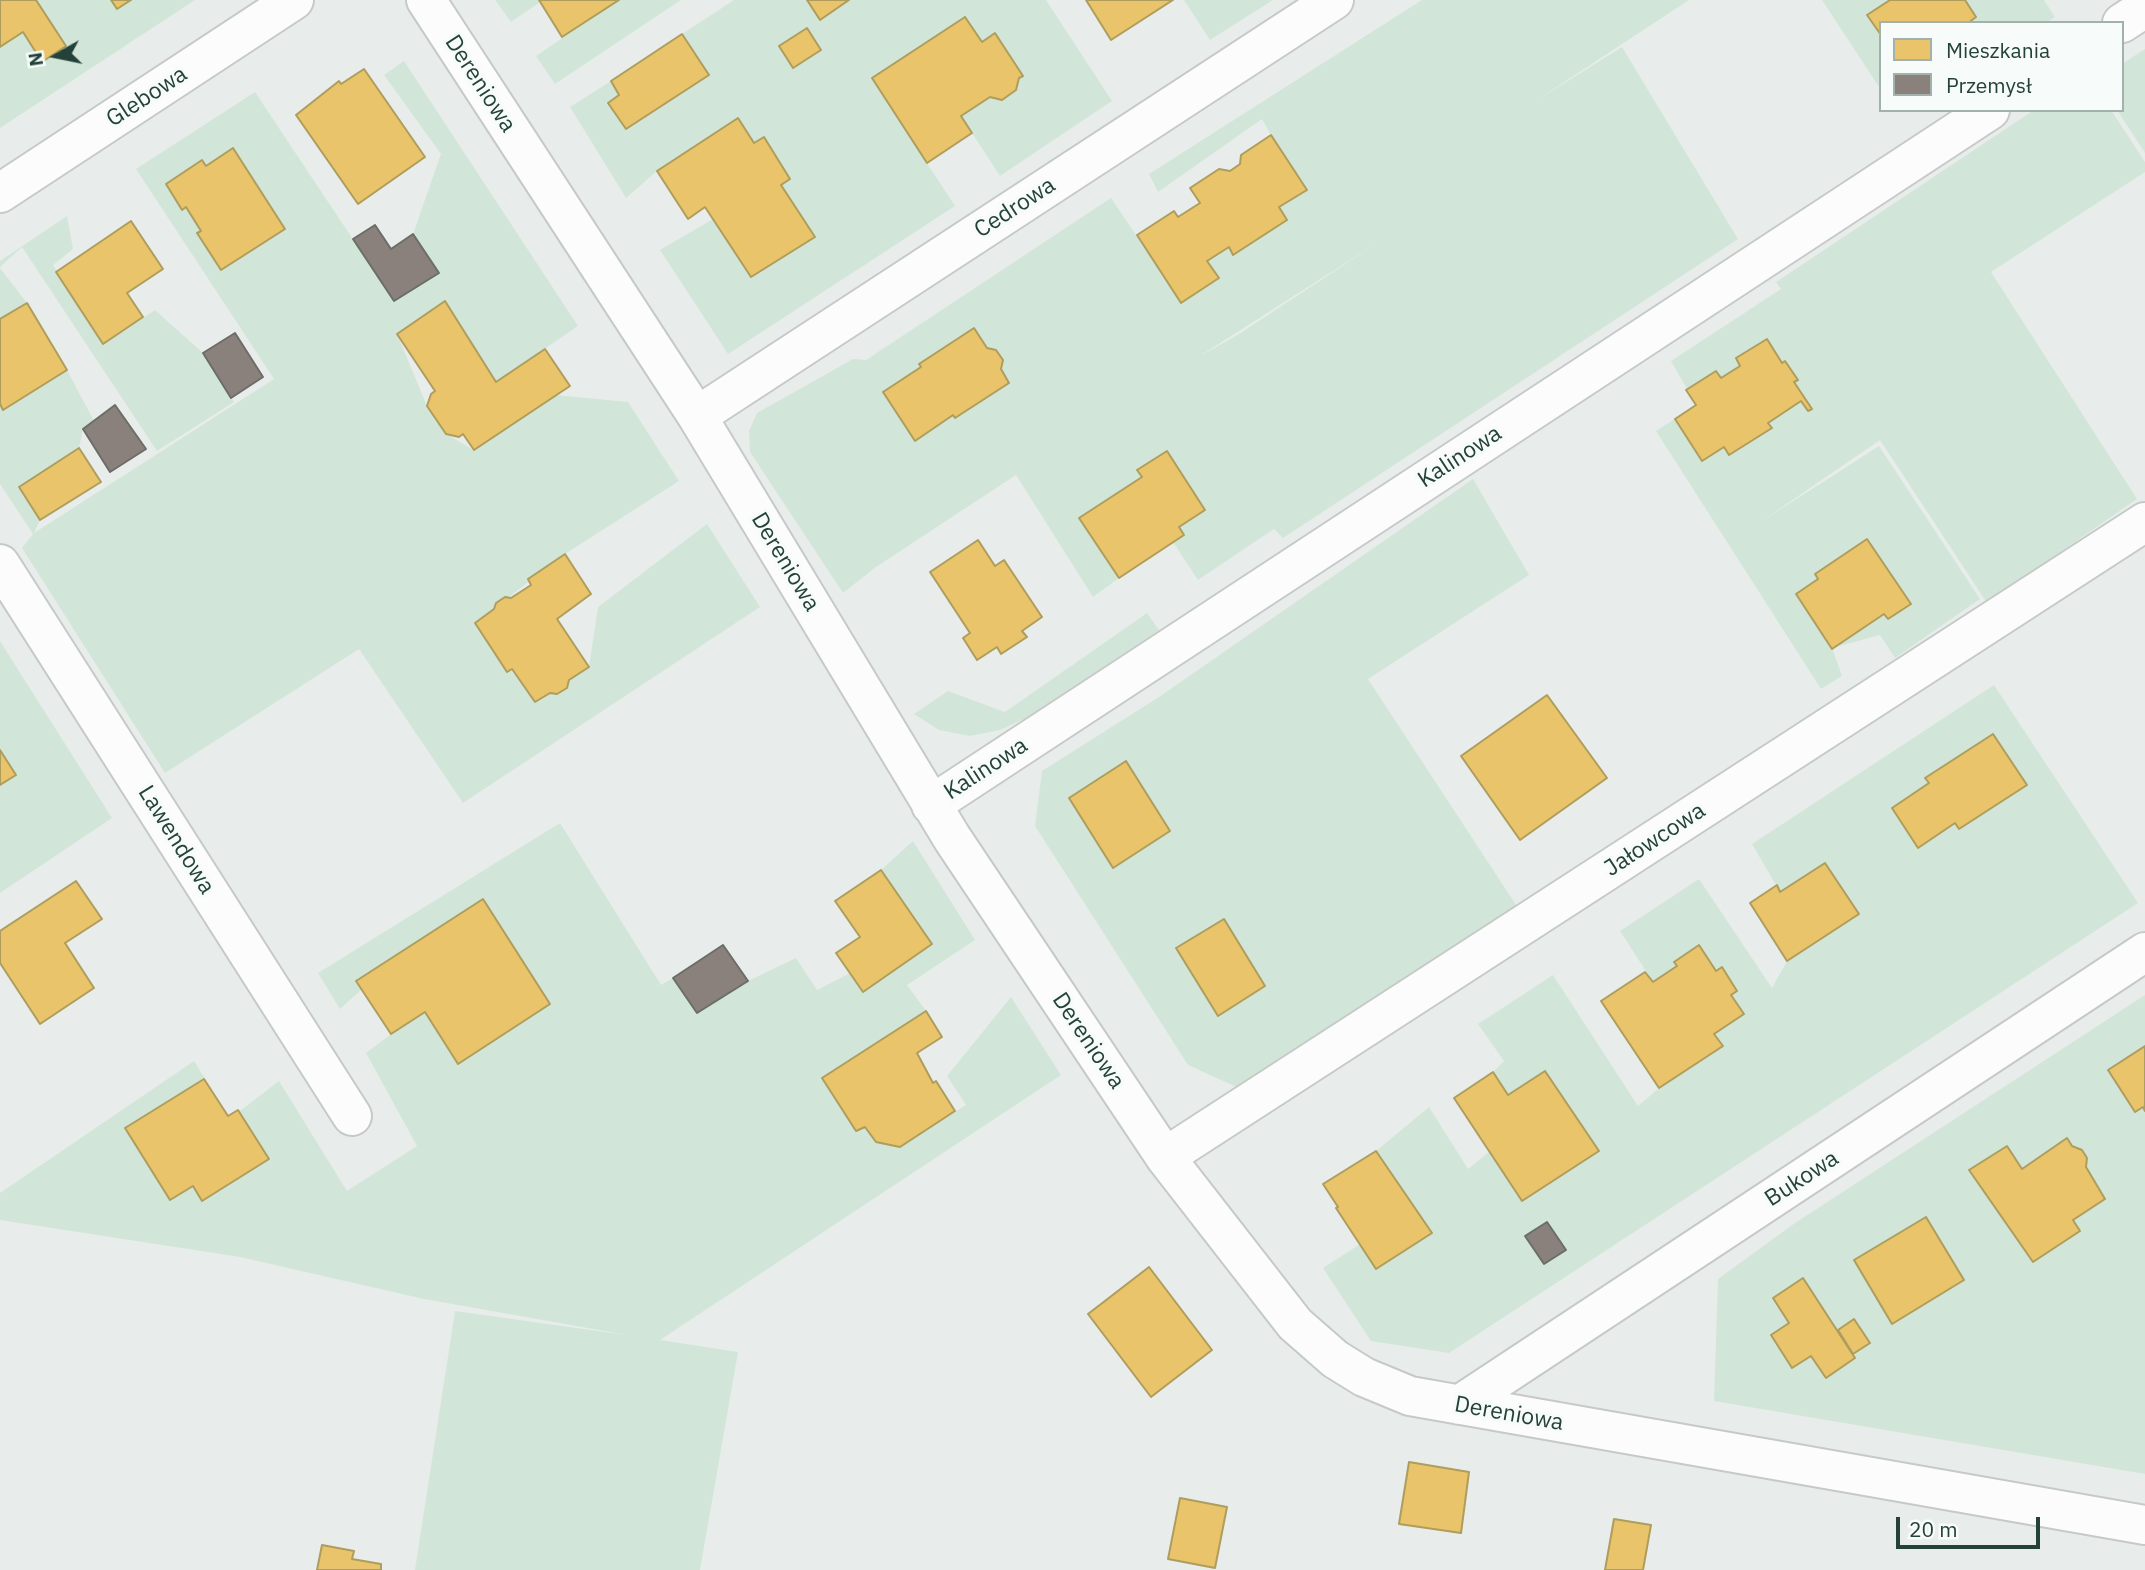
<!DOCTYPE html>
<meta charset="utf-8">
<style>
body{margin:0}
#map{position:relative;width:2145px;height:1570px;overflow:hidden;background:#e8edeb;font-family:"IBM Plex Sans",sans-serif}
canvas{display:block}
.legend{position:absolute;left:1879px;top:21px;width:245px;height:91px;box-sizing:border-box;background:#f7fbf9;border:2px solid #a3b1ad;margin:0;padding:9px 12px;list-style:none;font-size:21px;color:#24423a}
.legend li{display:flex;align-items:center;gap:14px;height:35px}
.legend b{width:35px;border:2px solid #a3b1ad}
.north{position:absolute;left:21px;top:21px;width:70px;height:70px;-webkit-text-stroke:5px #f7fbf9;paint-order:stroke;rotate:261deg;font-size:19px;font-weight:700;line-height:28px;text-align:center;color:#24423a}
.north::after{content:'';display:block;margin:auto;width:24px;height:32px;background:#24423a;clip-path:polygon(50% 0,100% 100%,50% 72%,0 100%)}
.scale{position:absolute;left:1896px;top:1517px;width:144px;height:32px;box-sizing:border-box;border:4px solid #24423a;border-top:0;padding-left:9px;font-size:21px;line-height:24px;white-space:nowrap;color:#24423a;-webkit-text-stroke:5px #f7fbf9;paint-order:stroke}
</style>
<div id="map">
<canvas width="2145" height="1570"></canvas>
<ul class="legend">
<li><b style="height:19px;background:#e9c46a"></b>Mieszkania</li>
<li><b style="height:19px;background:#8a817c"></b>Przemysł</li>
</ul>
<div class="north">N</div>
<div class="scale">20 m</div>
</div>
<script>
const ctx = document.querySelector('canvas').getContext('2d');
ctx.lineJoin = 'round';
function fillPath(path, color) { ctx.fillStyle = color; ctx.fill(path, 'evenodd'); }
const poly = rows => new Path2D(rows.map(r => 'M' + r).join(''));
function strokePath(path, color, width, dash) { ctx.strokeStyle = color; ctx.lineWidth = width; ctx.lineCap = dash ? 'butt' : 'round'; ctx.setLineDash(dash || []); ctx.stroke(path); }
function label(font, color, halo, rows, align = 'center') {
  ctx.font = font + ' "IBM Plex Sans",sans-serif'; ctx.lineWidth = 7; ctx.setLineDash([]); ctx.textBaseline = 'middle'; ctx.strokeStyle = halo; ctx.fillStyle = color; for (const [text, x, y, turn = 0] of rows) {
    ctx.save(); ctx.translate(x, y); ctx.rotate((+turn || 0) * Math.PI / 180); ctx.textAlign = isNaN(turn) ? turn : align; if (halo) ctx.strokeText(text, 0, 0); ctx.fillText(text, 0, 0); ctx.restore();
  }
}
fillPath(poly([
 [0,0,195,0,0,128],
 [495,0,539,0,540,2,511,22],
 [619,0,681,0,555,84,536,56],
 [734,0,1046,0,1112,101,1000,176,961,116,990,97,1002,100,1016,91,1019,78,1023,75,996,34,982,42,965,17,872,79,955,206,728,354,660,250,713,219,751,277,815,237,781,185,790,178,764,138,754,143,738,119,657,171,626,198,570,107,611,81,619,95,608,103,626,129,708,74,682,34],
 [1184,0,1273,0,1210,40],
 [1422,0,1689,0,1534,102,1622,47,1738,239,1283,538,1274,529,1198,580,1173,542,1184,535,1179,527,1205,510,1167,451,1138,470,1142,477,1080,518,1119,578,1093,597,1016,475,876,567,843,593,750,452,749,431,757,413,853,359,866,360,1111,198,1182,303,1219,279,1207,261,1229,247,1233,255,1287,220,1279,207,1271,135,1262,119,1158,192,1149,174],
 [1377,243,1239,334,1202,355,1203,354],
 [1822,0,1890,0,1868,15,1881,35,1881,90],
 [1965,0,2044,0,2055,17,2046,23,1968,23,1976,17],
 [2145,49,2145,153,2117,110,2122,110,2122,64],
 [404,61,578,326,496,382,444,302,397,334,427,406,446,434,474,450,556,395,628,402,679,481,565,554,475,623,535,702,589,667,598,607,707,524,760,607,463,803,359,649,165,773,22,548,33,534,0,484,0,268,27,303,67,370,94,421,83,429,79,448,19,487,40,520,34,533,274,379,136,169,255,92,394,301,438,273,413,234,441,154,384,75],
 [2034,110,2111,110,2145,162,2145,172,1991,272,2137,499,1987,603,1880,440,1762,521,1879,446,1980,599,1895,658,1880,635,1832,648,1842,676,1821,689,1656,431,1696,405,1671,361,1781,289,1776,282],
 [1818,579,1910,604,1888,619,1884,614,1832,648,1796,595],
 [67,216,73,249,53,265,103,344,155,310,203,353,234,402,157,451,22,247,0,267,0,261],
 [1473,479,1529,575,1368,679,1520,911,1241,1089,1188,1065,1035,826,1042,771,1159,697],
 [1147,613,1159,630,1028,717,1000,730,970,736,939,730,914,714,948,691,1005,712],
 [0,641,112,818,0,893],
 [1994,685,2138,903,1449,1353,1371,1341,1323,1268,1360,1244,1376,1269,1431,1233,1376,1151,1429,1107,1468,1169,1489,1152,1522,1201,1598,1151,1545,1071,1508,1095,1493,1072,1504,1061,1478,1024,1553,975,1638,1106,1659,1088,1722,1046,1714,1034,1744,1014,1731,995,1722,967,1716,971,1699,945,1674,961,1677,966,1653,982,1620,931,1699,879,1772,988,1787,961,1859,914,1825,863,1780,892,1752,844],
 [560,823,661,985,673,978,697,1013,748,981,796,958,817,990,850,973,863,992,932,944,881,870,913,841,975,940,907,985,926,1011,822,1079,856,1131,865,1127,876,1142,900,1147,966,1105,947,1076,1011,997,1061,1075,660,1340,738,1352,700,1570,415,1570,455,1311,627,1335,424,1299,240,1257,0,1220,0,1193,194,1061,228,1116,240,1111,279,1081,347,1191,417,1146,366,1053,391,1034,425,1012,459,1063,550,1004,483,899,357,981,362,989,340,1009,318,973],
 [2145,995,2145,1474,1714,1401,1718,1279,1795,1223]
]), '#d1e6d8');
const homes = poly([
 [0,0,36,0,66,46,42,62,23,32,0,47,0,0],
 [111,0,131,0,117,9,111,0],
 [539,0,619,0,562,37,539,0],
 [807,0,849,0,820,20,807,0],
 [1086,0,1173,0,1111,40,1086,0],
 [1890,0,1965,0,1976,17,1968,23,1881,23,1881,35,1867,15,1890,0],
 [965,17,982,42,995,33,1023,76,1019,78,1016,90,1002,100,990,97,961,116,972,133,927,163,872,78,965,17],
 [807,28,821,50,793,68,779,46,807,28],
 [682,34,709,75,626,129,608,103,619,95,611,81,682,34],
 [364,69,425,157,358,204,296,115,339,81,341,84,364,69],
 [738,118,754,143,764,137,790,179,781,185,815,237,751,277,705,207,688,219,657,171,738,118],
 [1271,135,1307,190,1279,207,1287,220,1233,255,1229,247,1207,261,1219,278,1181,303,1137,235,1174,211,1178,217,1200,203,1190,188,1219,169,1230,171,1240,164,1241,155,1271,135],
 [233,148,285,229,221,270,197,233,201,231,186,207,182,210,166,184,202,160,206,166,233,148],
 [131,221,163,269,127,293,143,317,103,344,56,272,131,221],
 [445,301,496,382,545,349,570,386,474,450,463,434,459,437,446,434,427,406,431,394,435,391,397,334,445,301],
 [27,303,67,370,3,410,0,404,0,319,27,303],
 [974,328,987,348,996,350,1003,360,1001,369,1009,383,955,418,953,415,915,441,883,392,921,367,919,364,974,328],
 [1767,339,1782,363,1785,361,1798,380,1794,382,1812,409,1808,411,1801,401,1768,423,1772,428,1729,455,1724,447,1702,461,1675,419,1696,405,1686,390,1716,371,1721,378,1740,366,1736,358,1767,339],
 [79,448,101,482,40,520,19,487,79,448],
 [1167,451,1205,510,1179,527,1184,535,1119,578,1079,518,1142,477,1137,470,1167,451],
 [1867,539,1911,604,1888,619,1884,614,1832,649,1796,594,1818,579,1815,574,1867,539],
 [978,540,995,566,1004,560,1042,617,1022,631,1027,637,1001,654,997,647,977,660,963,638,970,633,930,572,978,540],
 [565,554,591,594,557,619,589,667,569,680,567,688,557,694,550,693,535,702,512,669,507,672,475,623,494,609,496,603,505,597,511,598,531,585,528,579,565,554],
 [1547,695,1607,778,1520,840,1461,756,1547,695],
 [1993,734,2027,785,1959,829,1955,823,1918,848,1892,808,1929,783,1925,778,1993,734],
 [0,750,16,775,0,785,0,750],
 [1126,761,1170,831,1113,868,1069,798,1126,761],
 [1825,863,1859,914,1787,961,1750,903,1777,885,1780,892,1825,863],
 [881,870,932,944,863,992,836,953,860,937,835,901,881,870],
 [76,881,102,919,65,943,94,988,40,1024,0,963,0,931,76,881],
 [483,899,550,1004,458,1064,425,1012,391,1034,356,981,483,899],
 [1224,919,1265,986,1218,1016,1176,948,1224,919],
 [1699,945,1716,971,1722,967,1737,991,1731,995,1744,1014,1714,1034,1723,1046,1659,1088,1601,1001,1645,972,1653,982,1677,966,1674,962,1699,945],
 [926,1011,942,1037,917,1053,933,1083,936,1081,955,1111,900,1147,876,1142,865,1127,856,1131,822,1078,926,1011],
 [2145,1046,2145,1111,2143,1107,2135,1112,2108,1070,2145,1046],
 [1545,1071,1599,1151,1522,1201,1454,1098,1493,1072,1508,1095,1545,1071],
 [204,1079,228,1116,238,1110,269,1159,202,1201,193,1186,170,1200,125,1128,204,1079],
 [2067,1138,2072,1146,2082,1150,2087,1158,2086,1167,2105,1199,2073,1220,2080,1231,2033,1262,1969,1170,2007,1146,2022,1169,2067,1138],
 [1376,1151,1432,1233,1376,1269,1336,1208,1338,1207,1323,1184,1376,1151],
 [1926,1217,1964,1280,1892,1324,1854,1260,1926,1217],
 [1149,1267,1212,1350,1151,1397,1088,1314,1149,1267],
 [1803,1278,1855,1358,1826,1378,1811,1356,1792,1368,1771,1335,1789,1323,1773,1298,1803,1278],
 [1854,1319,1870,1343,1853,1354,1838,1330,1854,1319],
 [1409,1462,1469,1472,1461,1533,1399,1524,1409,1462],
 [1180,1498,1227,1507,1215,1568,1168,1559,1180,1498],
 [1614,1519,1651,1525,1643,1570,1605,1570,1614,1519],
 [322,1545,354,1551,352,1559,381,1564,381,1570,317,1570,322,1545]
]);
fillPath(homes, '#e9c46a');
strokePath(homes, '#ae9d5c', 2);
const industry = poly([
 [375,225,391,249,413,234,439,273,394,301,353,239,375,225],
 [235,333,263,377,231,398,203,353,235,333],
 [115,405,146,449,110,472,83,429,115,405],
 [723,945,748,981,697,1013,673,978,723,945],
 [1547,1222,1566,1250,1544,1264,1525,1236,1547,1222]
]);
fillPath(industry, '#8a817c');
strokePath(industry, '#6b6e68', 2);
const minor = poly([
 [426,0,697,416,952,838,1165,1157,1295,1324,1335,1359,1364,1377,1410,1396,2145,1525],
 [2122,23,2145,8],
 [0,193,294,0],
 [697,416,1334,0],
 [0,564,352,1116],
 [931,805,1990,110],
 [1165,1157,2145,522],
 [1459,1405,2145,952]
]);
strokePath(minor, '#c5cac8', 42);
strokePath(minor, '#fcfcfc', 38);
label('23px', '#24423a', '#f7fbf9', [
 ["Dereniowa",480,84,57],
 ["Glebowa",147,97,-33],
 ["Cedrowa",1015,208,-33],
 ["Kalinowa",1460,457,-33],
 ["Dereniowa",785,562,59],
 ["Kalinowa",986,769,-33],
 ["Lawendowa",176,840,58],
 ["Jałowcowa",1655,840,-33],
 ["Dereniowa",1088,1041,56],
 ["Bukowa",1802,1179,-33],
 ["Dereniowa",1509,1414,10]
]);
</script>
